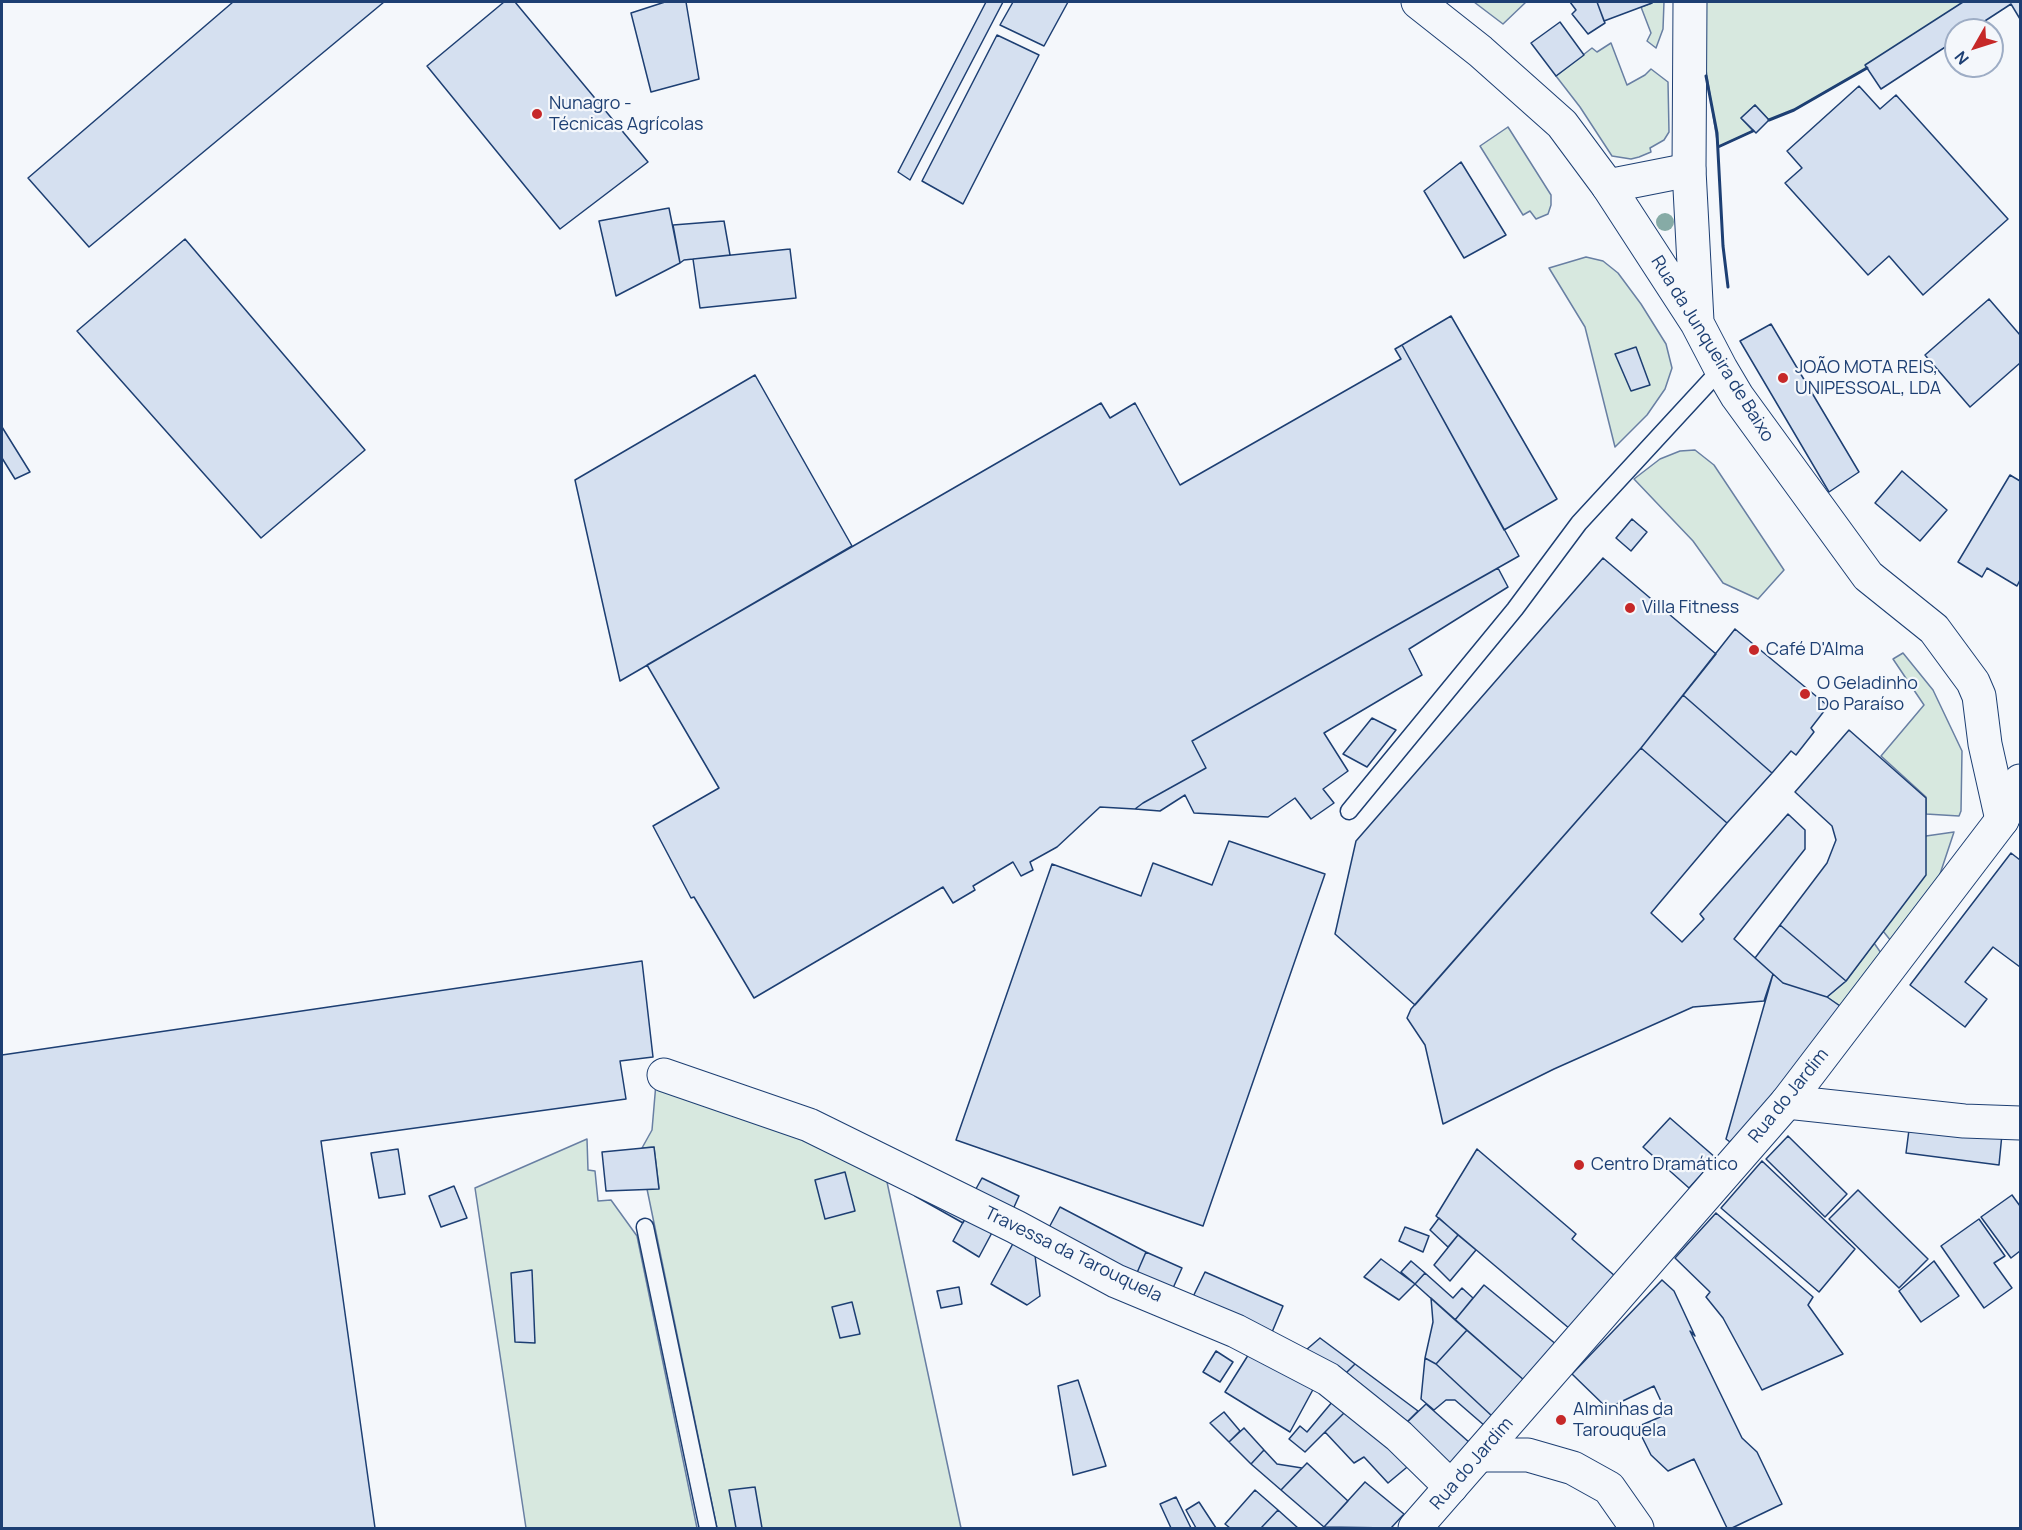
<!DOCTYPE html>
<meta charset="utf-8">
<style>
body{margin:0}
#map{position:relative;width:2022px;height:1530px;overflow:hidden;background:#f4f7fb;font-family:Manrope,sans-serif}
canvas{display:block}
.frame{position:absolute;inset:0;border:3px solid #1d3f73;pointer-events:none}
.north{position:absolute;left:1944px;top:18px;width:60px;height:60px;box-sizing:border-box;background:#f4f7fb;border:2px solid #9eadc5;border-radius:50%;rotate:231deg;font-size:16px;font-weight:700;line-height:24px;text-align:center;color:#1d3f73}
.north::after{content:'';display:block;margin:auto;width:21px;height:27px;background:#c62828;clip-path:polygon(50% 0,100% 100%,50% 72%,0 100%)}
</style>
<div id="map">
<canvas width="2022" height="1530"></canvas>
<div class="frame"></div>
<div class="north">N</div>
</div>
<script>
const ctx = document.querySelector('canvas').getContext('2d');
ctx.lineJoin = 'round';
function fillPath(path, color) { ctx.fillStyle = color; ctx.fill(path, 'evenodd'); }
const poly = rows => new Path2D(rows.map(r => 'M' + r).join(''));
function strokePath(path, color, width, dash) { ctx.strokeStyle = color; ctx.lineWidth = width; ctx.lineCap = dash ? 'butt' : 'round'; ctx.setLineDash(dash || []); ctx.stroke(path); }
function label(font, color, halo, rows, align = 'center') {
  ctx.font = font + ' Manrope,sans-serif'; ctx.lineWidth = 4.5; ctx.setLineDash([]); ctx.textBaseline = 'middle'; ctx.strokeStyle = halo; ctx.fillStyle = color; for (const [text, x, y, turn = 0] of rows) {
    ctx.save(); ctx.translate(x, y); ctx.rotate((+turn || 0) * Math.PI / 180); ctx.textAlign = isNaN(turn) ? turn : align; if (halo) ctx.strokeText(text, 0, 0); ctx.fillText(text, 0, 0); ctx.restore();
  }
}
const green = poly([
 [1474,2,1526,2,1503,24,1474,2],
 [1651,2,1664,2,1663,29,1656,48,1647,41,1651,33,1641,7,1652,3,1651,2],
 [1699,2,1966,2,1867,68,1794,110,1769,120,1755,105,1741,118,1753,131,1718,147,1698,18,1699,2],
 [1611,43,1627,85,1645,75,1651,69,1668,82,1669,132,1664,140,1650,148,1651,152,1639,157,1631,159,1612,156,1580,107,1556,76,1592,48,1597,52,1611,43],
 [1508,127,1551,195,1551,205,1548,214,1536,219,1530,211,1523,215,1480,146,1508,127],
 [1586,257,1603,261,1618,273,1641,304,1666,344,1672,368,1665,389,1647,415,1615,447,1585,327,1549,268,1586,257],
 [1695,450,1714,465,1784,570,1758,599,1723,583,1693,541,1634,479,1660,459,1680,451,1695,450],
 [1903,653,1933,690,1962,751,1961,811,1959,816,1926,814,1926,797,1881,756,1924,705,1893,659,1903,653],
 [1954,832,1938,880,1891,941,1883,931,1926,836,1954,832],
 [1874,943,1881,953,1840,1006,1827,997,1846,981,1874,943],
 [656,1083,884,1168,961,1528,717,1528,647,1189,659,1188,654,1147,642,1148,652,1130,656,1083],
 [587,1139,588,1170,595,1171,598,1201,611,1200,637,1236,697,1528,526,1528,475,1188,587,1139]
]);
fillPath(green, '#d7e8df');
strokePath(green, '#687fa3', 1.5);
const building = poly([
 [233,2,384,2,89,247,28,178,233,2],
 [504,2,515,2,648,162,560,229,427,66,504,2],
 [665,2,686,2,699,79,651,92,631,13,665,2],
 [986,2,1003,2,910,180,898,172,986,2],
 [1013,2,1068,2,1044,46,1000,25,1013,2],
 [1570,2,1597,2,1605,23,1588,34,1572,14,1576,10,1570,2],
 [1597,2,1651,2,1652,3,1604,21,1597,2],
 [1963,2,2020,2,2020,19,2011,4,1971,30,1956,30,1956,40,1881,89,1865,65,1963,2],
 [1560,22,1584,55,1556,76,1531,43,1560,22],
 [997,35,1039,55,963,204,922,181,997,35],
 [1859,86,1880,109,1896,95,2008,219,1923,295,1889,256,1868,275,1785,183,1802,168,1787,151,1859,86],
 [1755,105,1769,120,1756,133,1741,118,1755,105],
 [1461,162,1506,235,1464,258,1424,191,1461,162],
 [669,208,680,263,616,296,599,221,669,208],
 [724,221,730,255,684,260,680,263,673,225,724,221],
 [185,239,365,450,261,538,77,331,185,239],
 [790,249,796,298,700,308,693,259,790,249],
 [1989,299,2020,335,2020,363,1970,407,1925,355,1989,299],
 [1451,316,1557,499,1504,530,1402,345,1451,316],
 [1771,324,1859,472,1829,492,1740,341,1771,324],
 [1402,345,1519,556,1192,741,1206,768,1143,803,1135,809,1100,807,1057,847,1030,862,1033,870,1021,876,1013,862,973,886,975,890,953,903,943,887,754,998,694,897,691,898,653,826,719,788,647,665,1101,403,1110,418,1135,403,1180,485,1401,359,1395,349,1402,345],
 [1636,347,1650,385,1631,391,1615,354,1636,347],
 [755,375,852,546,620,681,575,480,755,375],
 [2,427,30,472,15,479,2,458,2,427],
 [1902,471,1947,510,1920,541,1875,503,1902,471],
 [2010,475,2020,481,2020,580,2017,586,1987,568,1982,577,1958,562,2010,475],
 [1632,519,1647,532,1631,551,1616,538,1632,519],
 [1603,558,1716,654,1641,748,1415,1005,1335,934,1356,841,1603,558],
 [1498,568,1508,587,1409,649,1422,675,1324,733,1348,771,1323,789,1334,803,1311,819,1295,798,1268,817,1194,813,1185,795,1160,811,1135,809,1143,803,1206,768,1192,741,1498,568],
 [1735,629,1828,706,1811,728,1814,732,1796,755,1791,751,1772,773,1683,695,1735,629],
 [1683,695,1772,773,1727,823,1641,748,1683,695],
 [1372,718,1396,730,1367,767,1343,754,1372,718],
 [1849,730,1926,798,1926,875,1846,981,1780,925,1827,863,1836,840,1832,826,1795,792,1849,730],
 [1641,748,1727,823,1651,913,1682,942,1704,919,1700,914,1788,814,1805,830,1805,849,1734,939,1773,974,1764,1001,1693,1007,1554,1069,1443,1124,1425,1045,1407,1018,1411,1009,1641,748],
 [1229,841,1325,874,1203,1226,956,1140,1052,864,1141,896,1153,863,1212,885,1229,841],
 [2011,853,2020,860,2020,967,1993,947,1965,982,1987,999,1965,1027,1910,985,2011,853],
 [1780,925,1846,981,1827,997,1783,983,1773,974,1755,958,1780,925],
 [642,961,653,1057,620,1061,626,1099,321,1141,375,1528,2,1528,2,1055,642,961],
 [1773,974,1783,983,1827,997,1840,1006,1757,1116,1730,1142,1726,1139,1773,974],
 [1670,1118,1716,1158,1689,1188,1643,1147,1670,1118],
 [1910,1122,2002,1134,1999,1165,1906,1153,1910,1122],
 [1788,1136,1847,1194,1825,1217,1766,1159,1788,1136],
 [654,1147,659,1189,606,1191,602,1152,654,1147],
 [398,1149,405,1194,379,1198,371,1153,398,1149],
 [1477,1149,1576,1234,1572,1239,1615,1276,1570,1329,1436,1216,1477,1149],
 [1762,1161,1855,1249,1819,1292,1721,1208,1762,1161],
 [845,1172,855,1211,825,1219,815,1180,845,1172],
 [982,1178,1019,1196,1010,1216,972,1196,982,1178],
 [454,1186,467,1218,441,1227,429,1196,454,1186],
 [921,1188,968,1213,963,1223,915,1196,921,1188],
 [1858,1190,1928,1259,1899,1288,1829,1219,1858,1190],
 [2012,1195,2020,1206,2020,1251,2011,1258,1981,1217,2012,1195],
 [1060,1207,1146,1252,1133,1282,1045,1235,1060,1207],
 [968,1213,995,1227,979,1257,953,1241,968,1213],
 [1716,1213,1813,1297,1808,1305,1843,1354,1762,1390,1723,1318,1706,1297,1710,1292,1675,1258,1716,1213],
 [1439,1218,1458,1235,1448,1247,1430,1230,1439,1218],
 [1979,1219,2005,1256,1994,1263,2012,1288,1984,1308,1941,1246,1979,1219],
 [1405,1227,1429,1236,1423,1252,1399,1241,1405,1227],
 [1458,1235,1476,1250,1450,1281,1434,1265,1458,1235],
 [1016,1238,1034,1247,1040,1296,1027,1305,991,1284,1016,1238],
 [1146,1252,1182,1268,1169,1297,1133,1282,1146,1252],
 [1381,1259,1415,1284,1399,1300,1364,1277,1381,1259],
 [1411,1261,1425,1273,1415,1284,1401,1272,1411,1261],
 [1934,1261,1959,1296,1921,1322,1899,1291,1934,1261],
 [532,1270,535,1343,515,1342,511,1273,532,1270],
 [1205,1272,1283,1306,1270,1337,1189,1305,1205,1272],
 [1425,1273,1453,1298,1462,1288,1473,1298,1455,1320,1415,1284,1425,1273],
 [1662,1280,1674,1291,1695,1336,1690,1331,1742,1438,1757,1452,1782,1504,1732,1528,1727,1528,1694,1459,1668,1471,1651,1455,1637,1427,1667,1414,1654,1386,1604,1410,1606,1407,1572,1374,1662,1280],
 [1484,1285,1557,1345,1525,1381,1455,1320,1484,1285],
 [959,1287,962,1304,941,1308,937,1291,959,1287],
 [1431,1298,1467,1330,1436,1364,1425,1358,1433,1322,1431,1298],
 [852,1302,860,1334,840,1338,832,1307,852,1302],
 [1467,1330,1525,1381,1493,1417,1436,1364,1467,1330],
 [1320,1338,1355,1364,1338,1381,1299,1356,1320,1338],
 [1252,1349,1316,1384,1290,1432,1225,1392,1252,1349],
 [1216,1351,1233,1362,1220,1382,1203,1372,1216,1351],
 [1425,1358,1436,1364,1493,1417,1485,1426,1455,1400,1446,1400,1434,1410,1421,1399,1425,1358],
 [1355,1364,1418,1411,1399,1430,1338,1381,1355,1364],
 [1078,1380,1106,1466,1073,1475,1058,1386,1078,1380],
 [1338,1395,1351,1406,1305,1452,1289,1439,1300,1426,1307,1432,1338,1395],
 [1426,1404,1470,1443,1447,1470,1399,1430,1426,1404],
 [1351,1406,1412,1463,1388,1483,1364,1457,1354,1463,1325,1432,1351,1406],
 [1224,1412,1240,1431,1229,1442,1210,1423,1224,1412],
 [1244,1428,1264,1450,1251,1464,1229,1442,1244,1428],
 [1264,1450,1277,1464,1302,1468,1281,1490,1251,1464,1264,1450],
 [1307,1463,1348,1501,1324,1527,1281,1490,1307,1463],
 [1365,1482,1404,1514,1391,1528,1324,1527,1365,1482],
 [755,1487,762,1528,736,1528,729,1490,755,1487],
 [1255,1490,1278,1510,1261,1528,1230,1528,1225,1524,1255,1490],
 [1176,1497,1191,1528,1171,1528,1160,1504,1176,1497],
 [1199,1502,1216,1528,1196,1528,1186,1510,1199,1502],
 [1278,1510,1298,1528,1261,1528,1278,1510]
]);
fillPath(building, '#d5e0f0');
strokePath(building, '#1d3f73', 1.5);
const service = poly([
 [1349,811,1515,609,1579,523,1721,369],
 [645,1227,708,1528]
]);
const minor = poly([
 [1608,186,1689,170],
 [664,1075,809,1125,1016,1227,1116,1281,1236,1331,1328,1379,1399,1436,1451,1487],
 [1787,1102,1964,1121,2020,1123],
 [1480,1455,1528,1455,1573,1468,1609,1488,1637,1528]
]);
const tertiary = poly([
 [1418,2,1480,51,1562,124,1608,186,1697,323,1721,369,1737,396,1868,576,1934,629,1973,682,1979,696,1985,744,2002,820],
 [1690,2,1689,170,1697,321]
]);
const secondary = poly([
 [1415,1528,1787,1102,2002,820,2020,781]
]);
strokePath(service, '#1d3f73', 19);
strokePath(minor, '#1d3f73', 35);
strokePath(tertiary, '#1d3f73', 35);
strokePath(secondary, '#1d3f73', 35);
strokePath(service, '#f4f7fb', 16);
strokePath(minor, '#f4f7fb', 33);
strokePath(tertiary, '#f4f7fb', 33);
strokePath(secondary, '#f4f7fb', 33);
strokePath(poly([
 [1706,76,1717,133,1723,246,1728,287],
 [1769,120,1794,110,1867,68],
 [1718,147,1753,131]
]), '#1d3f73', 3);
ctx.fillStyle = '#86aba6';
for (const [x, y] of [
 [1665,222]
]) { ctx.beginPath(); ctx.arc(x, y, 9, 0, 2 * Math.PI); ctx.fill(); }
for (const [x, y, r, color] of [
 [537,114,6,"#c62828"],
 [1783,378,6,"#c62828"],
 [1630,608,6,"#c62828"],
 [1754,650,6,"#c62828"],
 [1805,694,6,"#c62828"],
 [1579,1165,6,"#c62828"],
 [1561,1420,6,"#c62828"]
]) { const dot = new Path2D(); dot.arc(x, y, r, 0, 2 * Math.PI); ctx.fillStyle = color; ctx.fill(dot); strokePath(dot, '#f4f7fb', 2); }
label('18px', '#1d3f73', '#f4f7fb', [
 ["Nunagro -",549,104],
 ["Técnicas Agrícolas",549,125],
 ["JOÃO MOTA REIS,",1795,368],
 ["UNIPESSOAL, LDA",1795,389],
 ["Villa Fitness",1642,608],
 ["Café D'Alma",1766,650],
 ["O Geladinho",1817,684],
 ["Do Paraíso",1817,705],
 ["Centro Dramático",1591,1165],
 ["Alminhas da",1573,1410],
 ["Tarouquela",1573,1431]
], 'left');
label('18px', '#1d3f73', '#f4f7fb', [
 ["Rua da Junqueira de Baixo",1712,349,58],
 ["Rua do Jardim",1789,1096,-51],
 ["Travessa da Tarouquela",1073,1255,26],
 ["Rua do Jardim",1472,1464,-49]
]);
</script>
